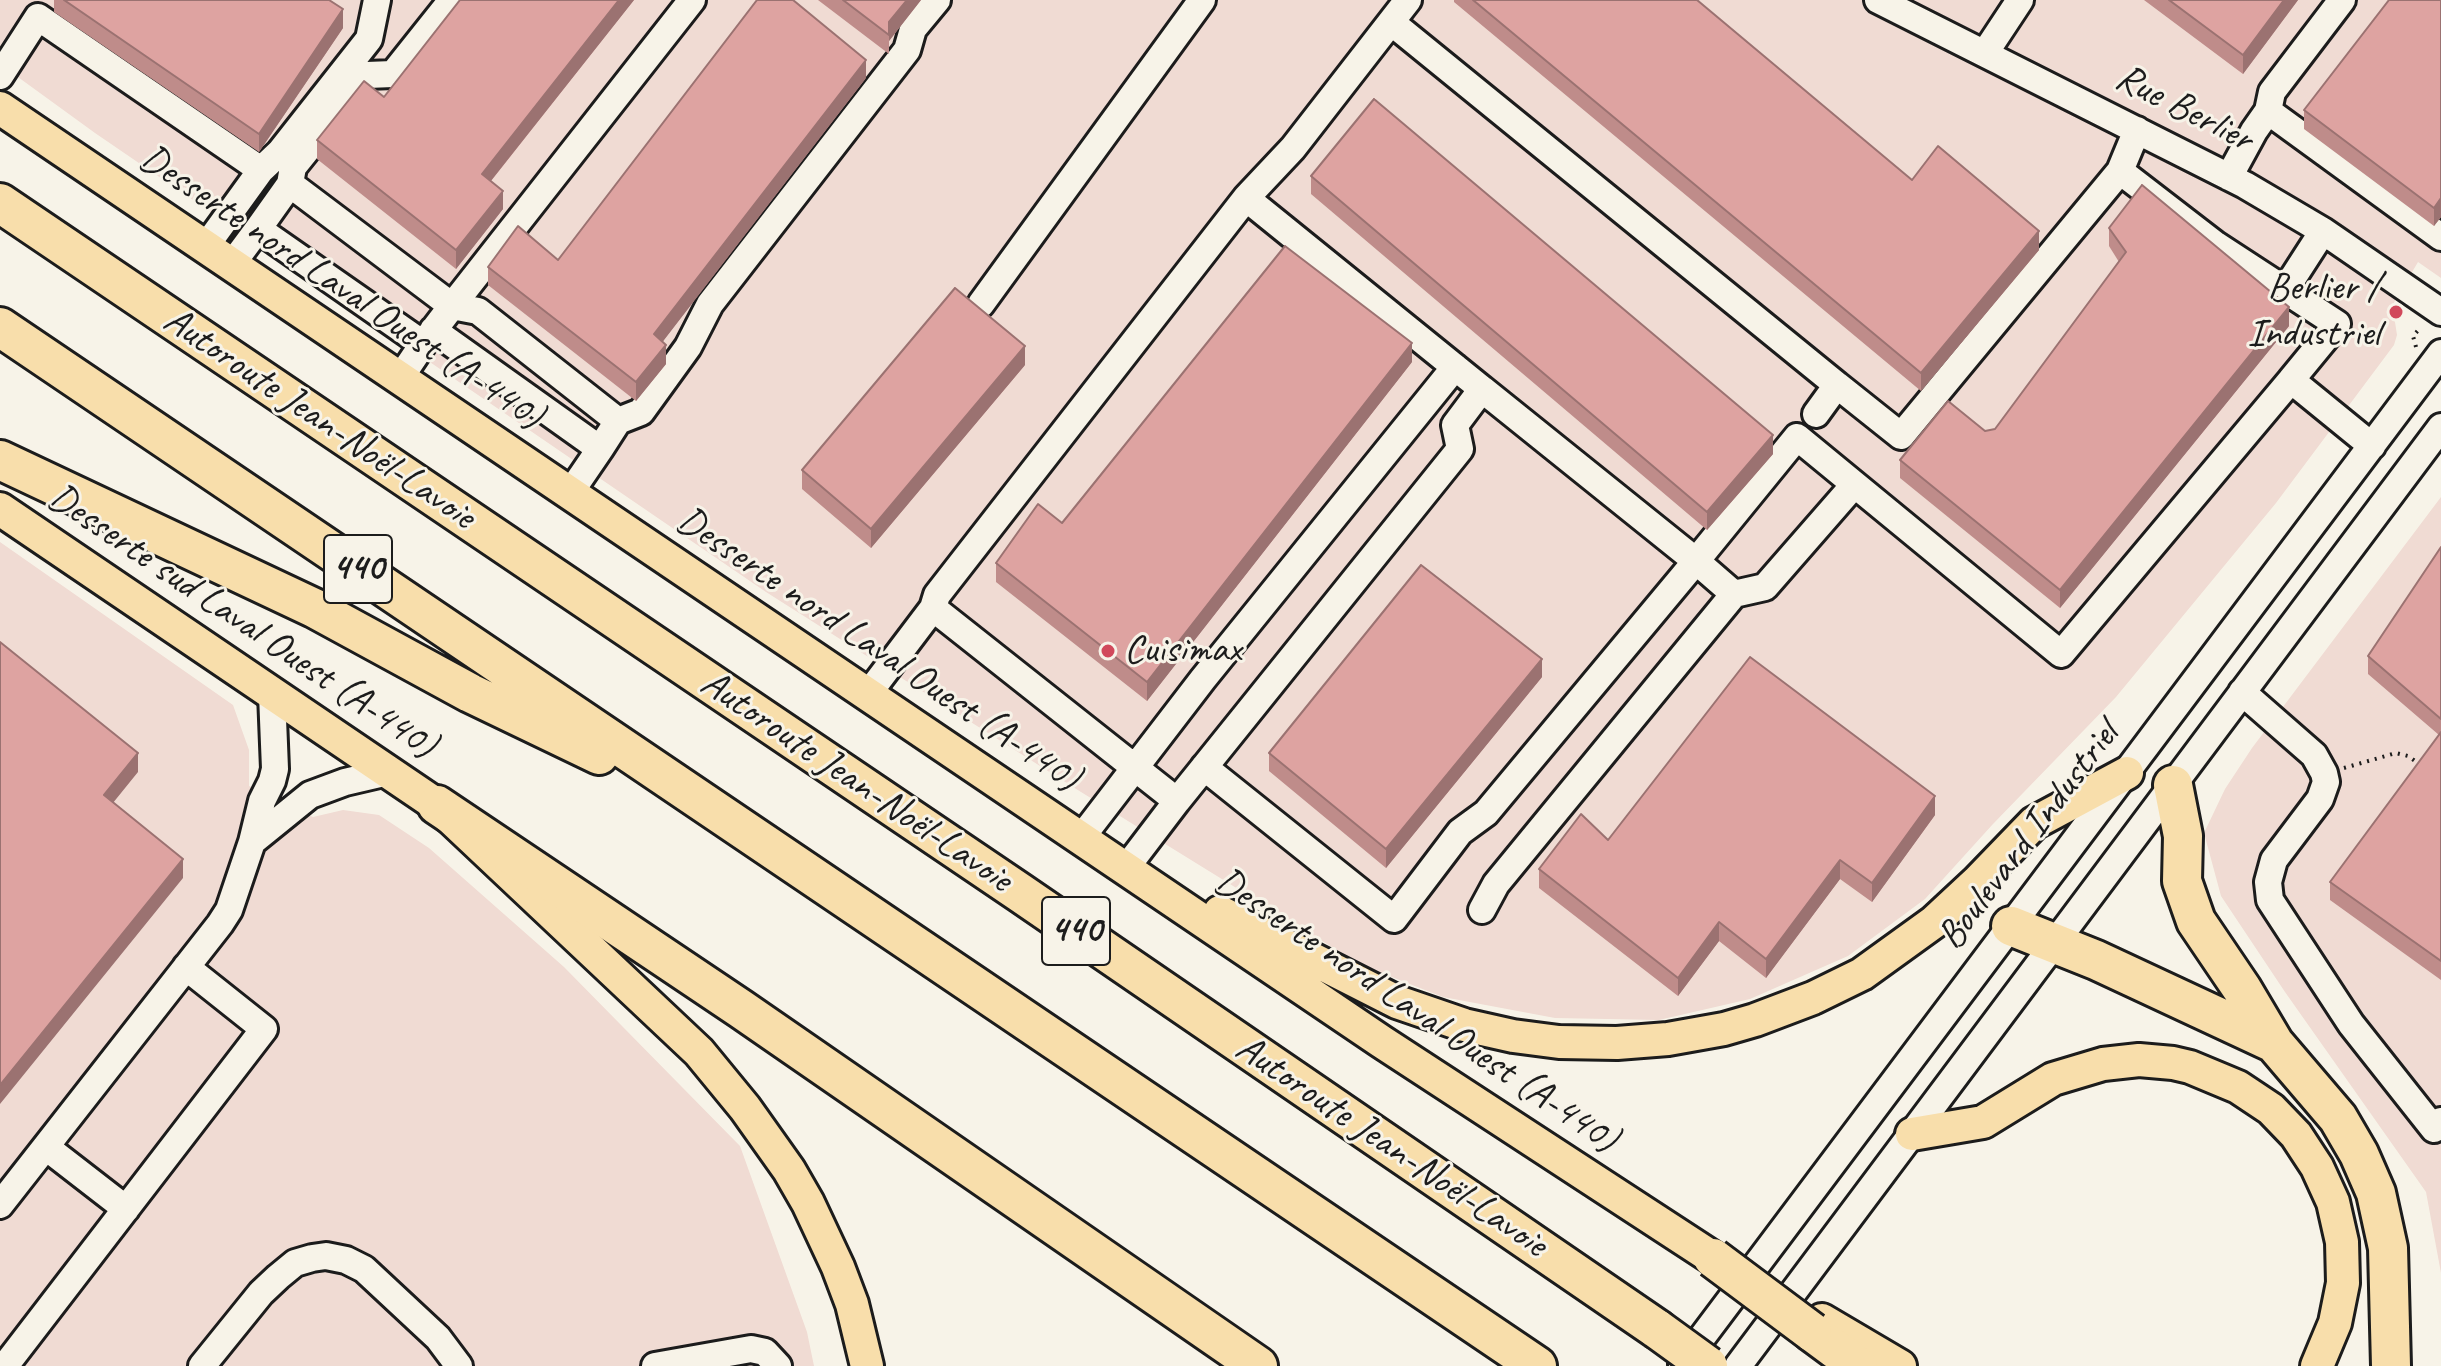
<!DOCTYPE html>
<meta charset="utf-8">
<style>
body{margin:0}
canvas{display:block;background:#f7f3e8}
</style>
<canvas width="2441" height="1366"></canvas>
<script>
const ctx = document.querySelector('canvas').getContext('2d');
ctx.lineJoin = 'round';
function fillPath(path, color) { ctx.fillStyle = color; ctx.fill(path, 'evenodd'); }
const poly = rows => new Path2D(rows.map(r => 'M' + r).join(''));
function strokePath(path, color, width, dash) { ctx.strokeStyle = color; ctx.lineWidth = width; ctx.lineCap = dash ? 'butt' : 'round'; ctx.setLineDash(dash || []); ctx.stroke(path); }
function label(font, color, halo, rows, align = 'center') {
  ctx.font = font + ' Caveat,sans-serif'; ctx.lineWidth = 6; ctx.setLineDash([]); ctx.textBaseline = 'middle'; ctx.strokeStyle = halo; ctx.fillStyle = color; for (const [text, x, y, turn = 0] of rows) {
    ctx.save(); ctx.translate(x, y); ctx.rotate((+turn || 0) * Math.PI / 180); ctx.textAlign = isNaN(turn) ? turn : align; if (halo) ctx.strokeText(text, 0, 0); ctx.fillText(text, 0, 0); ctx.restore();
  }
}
fillPath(poly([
 [0,0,2441,0,2441,278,2418,262,2389,311,2395,322,2397,335,2394,345,2276,503,2116,697,1993,824,1925,899,1848,956,1750,999,1659,1020,1555,1018,1443,997,1361,965,1081,792,766,592,95,133,0,64],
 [2441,497,2441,1273,2426,1192,2285,992,2221,896,2204,833,2225,789,2252,748],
 [0,542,233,705,249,750,249,786,313,817,343,810,379,815,429,848,564,967,740,1146,807,1332,814,1366,0,1366]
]), '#f0dbd3');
const minor = poly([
 [1878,0,2245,185,2323,231,2441,312],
 [1391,22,1837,385,1816,414],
 [1985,53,2020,0],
 [0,76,38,17,261,170,206,246],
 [2268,111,2272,92,2342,0],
 [2137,130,2120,171,2216,245,2337,324,2291,380],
 [261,170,280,152,369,39,377,0],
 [2229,177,2254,131,2268,111,2441,237],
 [290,184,293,167,367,75,393,74,452,0],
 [1246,198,1293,148,1408,0],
 [258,229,290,184,452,306,423,344],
 [232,264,258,229,423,344,400,378],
 [2285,290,2323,231],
 [981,304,1202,0],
 [433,330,600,449,570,493],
 [1837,385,1901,436,2120,171],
 [1482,389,1696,561,1797,437,2061,654,2291,380,2372,446],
 [618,421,641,412,688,347,710,304,907,50,913,29,937,0],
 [600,449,618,421,478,311,452,306,692,0],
 [1734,594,1765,587,1854,485],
 [933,608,937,595,1246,198,1482,389,1455,425,1460,449,1177,801],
 [2242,692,2314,755,2324,773,2326,782,2320,799,2274,860,2268,882,2270,900,2351,1024,2434,1129,2441,1121],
 [868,694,933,608,1177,801,1126,868],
 [1204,767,1394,919,1460,832,1486,813,1696,561,1734,594,1496,884,1482,910],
 [1081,838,1203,679,1455,367],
 [252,842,310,795,345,782,388,772],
 [46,1147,126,1209],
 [0,1205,220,924,229,910,252,842,262,801,272,781,275,769,272,694],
 [1682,1364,2441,353],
 [5,1366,264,1029,186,967],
 [202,1366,261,1293,278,1277,295,1263,312,1258,326,1256,346,1260,364,1269,438,1338,459,1366],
 [655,1366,751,1349,765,1352,778,1366],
 [1738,1366,2441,427]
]);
const major = poly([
 [0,108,1382,1042,1713,1258],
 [0,509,437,805,699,1052,745,1108,789,1170,808,1203,838,1267,852,1304,867,1366],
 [1220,912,1397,1002,1464,1025,1513,1036,1559,1042,1617,1043,1668,1039,1724,1029,1755,1020,1813,998,1862,974,1934,922,1977,882,2034,823,2127,773],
 [1912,1134,1983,1122,2053,1079,2103,1064,2139,1060,2173,1063,2190,1067,2238,1087,2271,1109,2296,1135,2317,1167,2333,1202,2342,1242,2343,1283,2335,1323,2317,1366],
 [1822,1320,1900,1366]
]);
const highway = poly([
 [0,203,1019,892,1657,1329],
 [0,327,1537,1366],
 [0,460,314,608,470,693,599,755],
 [2173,785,2183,836,2182,881,2196,921,2242,989,2274,1043,2338,1118,2359,1154,2376,1193,2388,1248,2391,1366],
 [437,805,741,1009,1258,1366],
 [2011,926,2096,960,2274,1043],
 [1812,1332,1858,1366]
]);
strokePath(minor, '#1c1c1c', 32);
strokePath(major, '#1c1c1c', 38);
strokePath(highway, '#1c1c1c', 44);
strokePath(poly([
 [2416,347,2413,336,2421,327],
 [2344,768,2396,753,2408,756,2422,766]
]), '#1c1c1c', 4, [2, 6]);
strokePath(minor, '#f7f3e8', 26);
strokePath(major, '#f8deab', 32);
strokePath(highway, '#f8deab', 38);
const highwayBridge = poly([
 [1713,1258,1812,1332],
 [1657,1329,1708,1366]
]);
strokePath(highwayBridge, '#1c1c1c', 44, []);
strokePath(highwayBridge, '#f8deab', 38);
fillPath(poly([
 [54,0,329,0,343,28,259,152,54,12],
 [460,0,634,0,491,181,503,209,456,269,317,159,317,140,384,97],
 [818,0,921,0,889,41,889,54],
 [1454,0,1697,0,1912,180,2039,250,1921,391,1454,2],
 [2144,0,2298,0,2243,74],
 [2441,0,2441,217,2434,226,2304,129,2304,110],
 [866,78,662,342,666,364,636,401,488,285,488,267,558,260],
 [1311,176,1773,454,1707,530,1311,194],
 [2109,228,2289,326,2060,608,1900,478,1900,460,1995,429,2119,262,2109,246],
 [1412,362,1147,701,996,582,996,563,1062,523],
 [1025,365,871,548,802,489,802,470],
 [2441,547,2441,980,2330,900,2330,882,2439,735,2368,674,2368,656],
 [1542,677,1386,868,1269,771,1269,753],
 [1935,815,1872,902,1840,879,1766,978,1719,941,1678,996,1539,888,1539,869,1608,840]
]), '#bf8c8a');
fillPath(poly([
 [619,0,634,0,482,192,482,174],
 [907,0,921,0,889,41,889,54,889,22],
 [2284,0,2298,0,2243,74,2243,55],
 [343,9,343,28,259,152,259,134],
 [866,60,866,78,654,353,654,334],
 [503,191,503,209,456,269,456,250],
 [2441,198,2441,217,2434,226,2434,208],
 [2039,231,2039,250,1921,391,1921,373],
 [2289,307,2289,326,2060,608,2060,590],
 [1412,343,1412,362,1147,701,1147,682],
 [666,345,666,364,636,401,636,382],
 [1025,346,1025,365,871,548,871,529],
 [1773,435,1773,454,1707,530,1707,512],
 [1542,659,1542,677,1386,868,1386,849],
 [138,753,138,772,104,814,104,795],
 [1935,796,1935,815,1872,902,1872,883],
 [183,859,183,878,0,1104,0,1085],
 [1840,860,1840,879,1766,978,1766,959],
 [1719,922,1719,941,1678,996,1678,978]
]), '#9b7271');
const building = poly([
 [64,0,329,0,343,9,259,134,64,0],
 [460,0,619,0,482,174,503,191,456,250,317,140,364,81,384,97,460,0],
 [757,0,793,0,866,60,654,334,666,345,636,382,488,267,518,226,558,260,757,0],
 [843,0,907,0,889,22,889,35,843,0],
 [1473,0,1697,0,1912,180,1938,146,2039,231,1921,373,1473,0],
 [2169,0,2284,0,2243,55,2169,0],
 [2389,0,2441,0,2441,198,2434,208,2304,110,2389,0],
 [1374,99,1773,435,1707,512,1311,176,1374,99],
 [2142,185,2289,307,2060,590,1900,460,1948,401,1985,431,1995,429,2126,252,2109,228,2142,185],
 [1285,246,1412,343,1147,682,996,563,1038,504,1062,523,1285,246],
 [955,288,1025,346,871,529,802,470,955,288],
 [2441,547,2441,719,2368,656,2441,547],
 [1421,565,1542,659,1386,849,1269,753,1421,565],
 [0,642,138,753,104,795,183,859,0,1085,0,642],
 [1750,657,1935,796,1872,883,1840,860,1766,959,1719,922,1678,978,1539,869,1581,814,1608,840,1750,657],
 [2441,732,2441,961,2330,882,2441,732]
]);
fillPath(building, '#dea3a1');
strokePath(building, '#9b7271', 2);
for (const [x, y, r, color] of [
 [2396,312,8,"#d1495b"],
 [1108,651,8,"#d1495b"]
]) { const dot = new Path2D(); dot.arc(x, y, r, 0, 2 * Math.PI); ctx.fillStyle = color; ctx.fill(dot); strokePath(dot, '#f7f3e8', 3); }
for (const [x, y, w] of [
 [358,569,68],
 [1076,931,68]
]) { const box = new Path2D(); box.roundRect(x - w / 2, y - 34, w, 68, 6); ctx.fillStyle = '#f7f3e8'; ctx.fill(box); strokePath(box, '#1c1c1c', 2); }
label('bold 38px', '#1c1c1c', null, [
 ["440",358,569],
 ["440",1076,931]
]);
label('40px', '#1c1c1c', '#f7f3e8', [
 ["Rue Berlier",2184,109,27],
 ["Desserte nord Laval Ouest (A-440)",341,288,34],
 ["Autoroute Jean-Noël-Lavoie",319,419,34],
 ["Desserte sud Laval Ouest (A-440)",242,622,34],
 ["Desserte nord Laval Ouest (A-440)",878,650,34],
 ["Autoroute Jean-Noël-Lavoie",856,782,34],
 ["Boulevard Industriel",2029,836,-53],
 ["Desserte nord Laval Ouest (A-440)",1416,1011,34],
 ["Autoroute Jean-Noël-Lavoie",1391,1147,34]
]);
label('40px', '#1c1c1c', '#f7f3e8', [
 ["Berlier /",2380,289],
 ["Industriel",2380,335],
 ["Cuisimax",1124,651,"left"]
], 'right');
</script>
